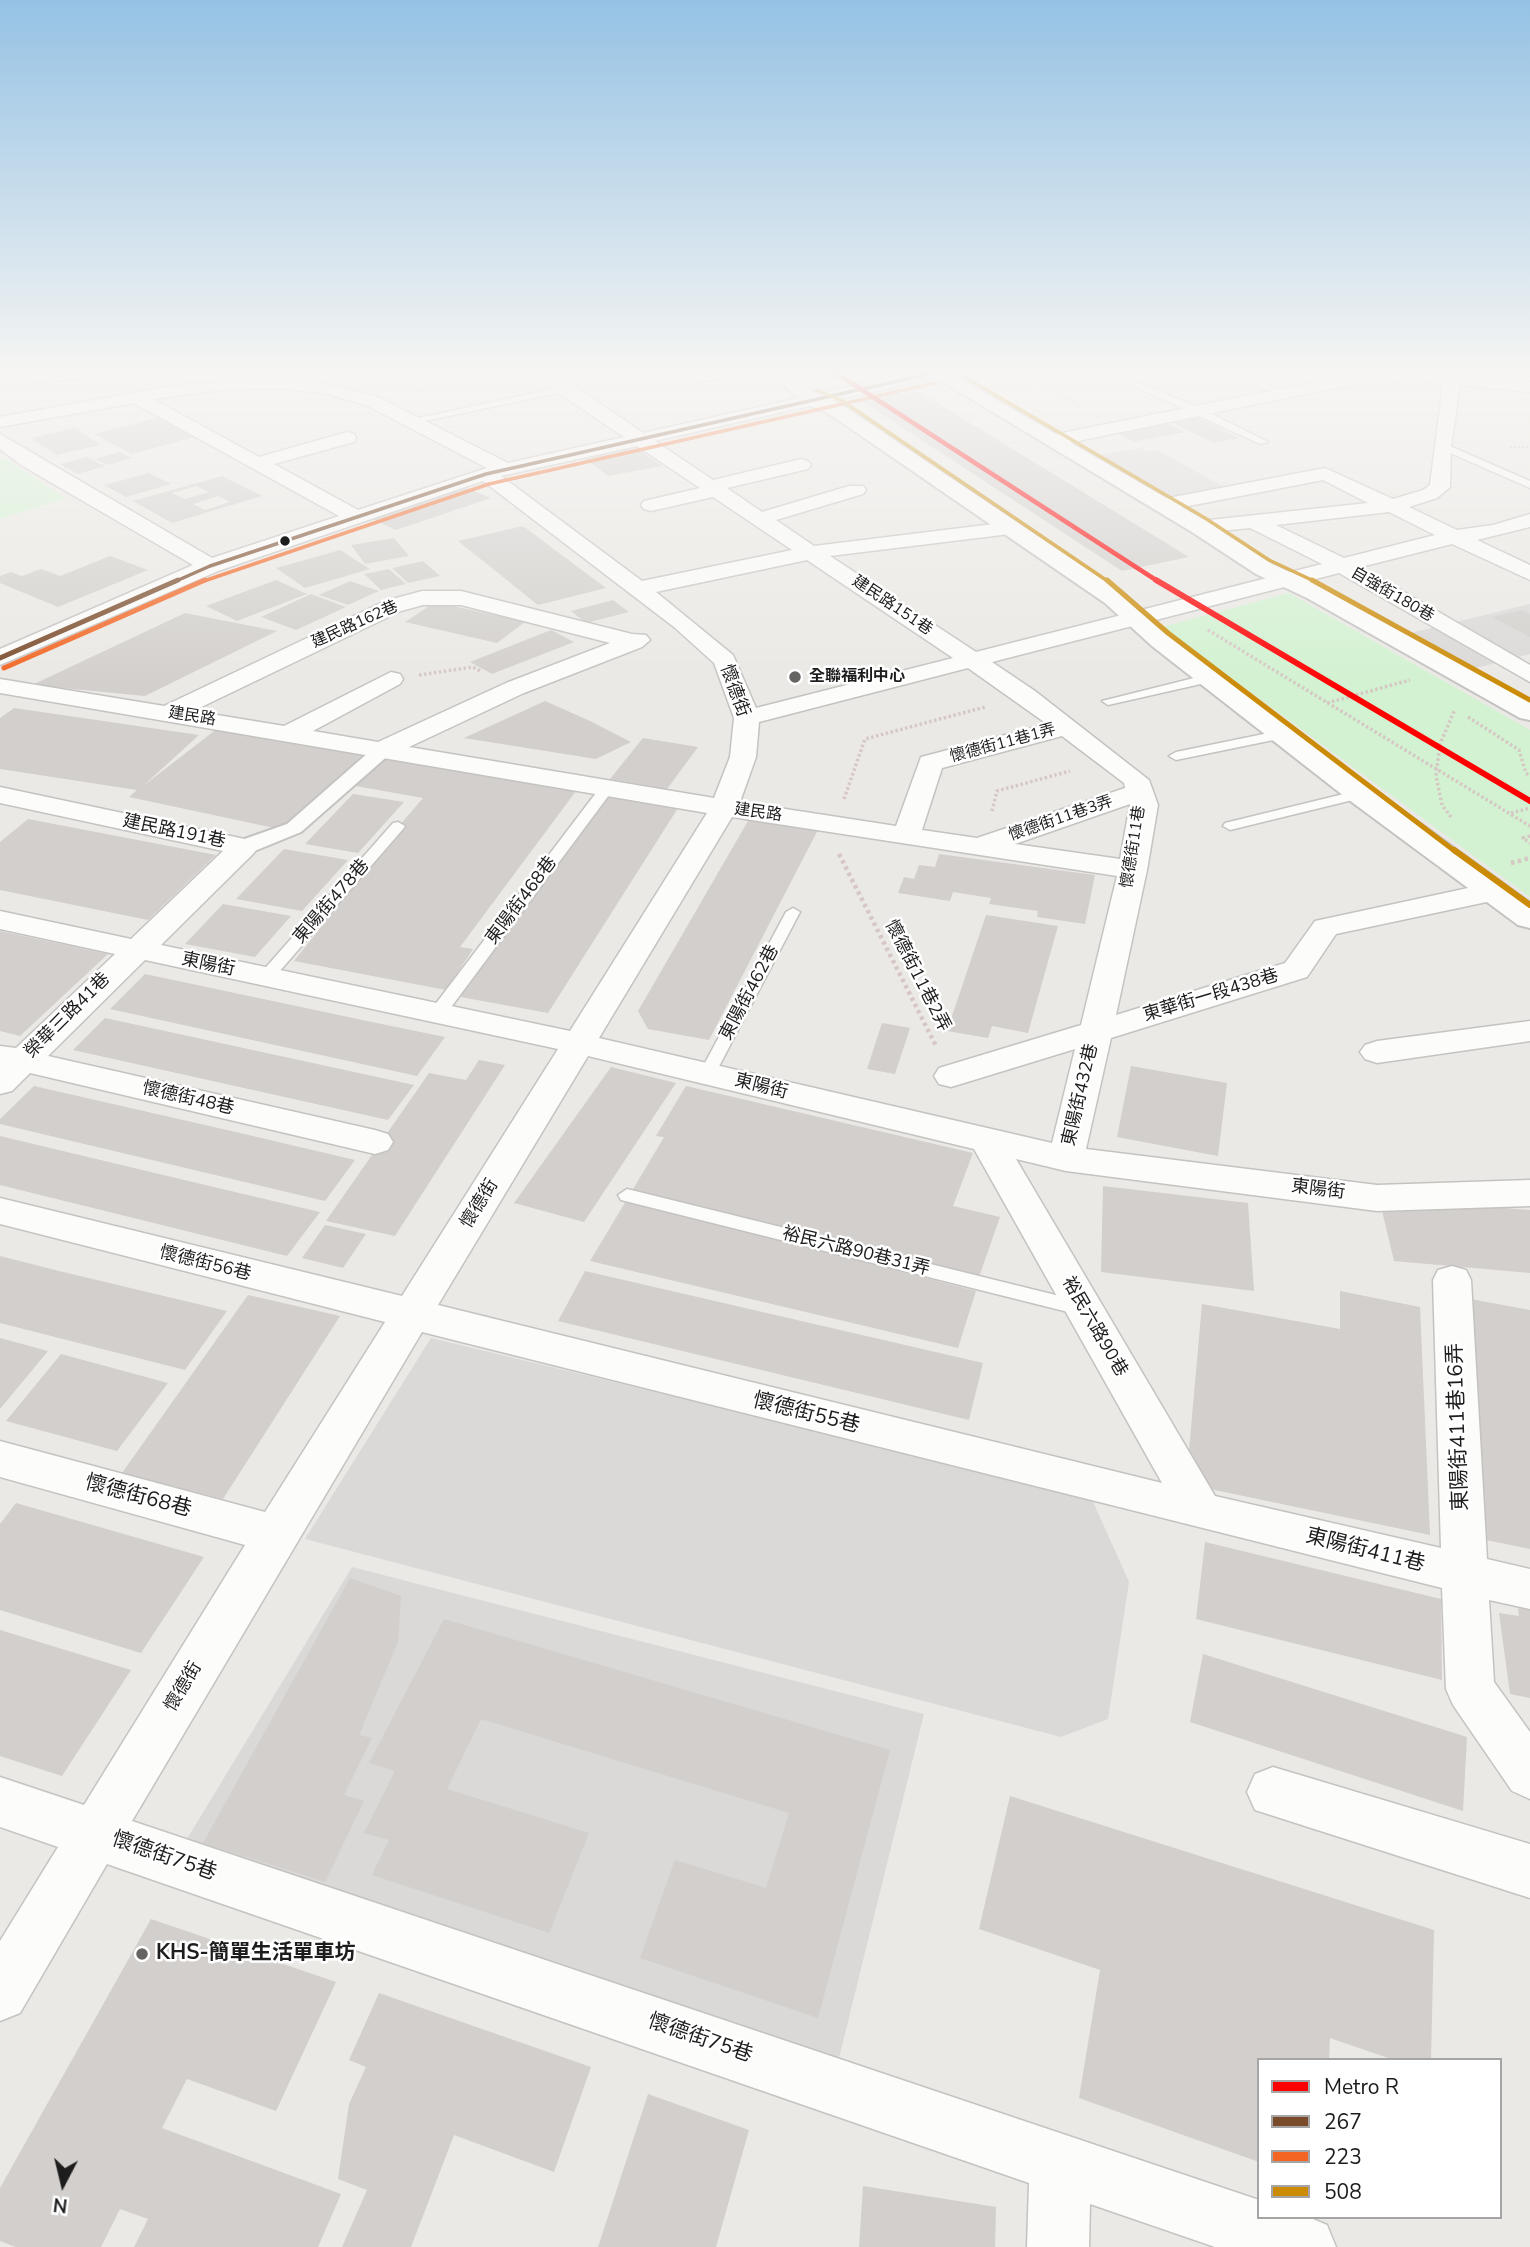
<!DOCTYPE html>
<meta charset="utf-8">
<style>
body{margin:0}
#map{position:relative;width:1530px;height:2247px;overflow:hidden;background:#ebe9e5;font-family:"Nunito Sans",sans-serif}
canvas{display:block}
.legend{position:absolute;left:1257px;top:2058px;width:245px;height:161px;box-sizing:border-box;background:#fff;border:2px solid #a5a5a5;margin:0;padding:9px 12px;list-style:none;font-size:21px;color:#1d1d1d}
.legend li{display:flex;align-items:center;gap:14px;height:35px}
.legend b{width:35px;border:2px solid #a5a5a5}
.north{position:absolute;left:28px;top:2149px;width:70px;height:70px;-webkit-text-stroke:5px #fff;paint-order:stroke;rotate:187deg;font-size:19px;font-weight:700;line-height:28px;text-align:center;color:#1d1d1d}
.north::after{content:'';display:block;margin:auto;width:24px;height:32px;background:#1d1d1d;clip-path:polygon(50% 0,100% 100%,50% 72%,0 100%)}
</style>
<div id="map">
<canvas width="1530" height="2247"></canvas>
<ul class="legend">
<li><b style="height:9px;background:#f00"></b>Metro R</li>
<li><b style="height:9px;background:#7a4b2a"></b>267</li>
<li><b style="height:9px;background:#f26522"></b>223</li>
<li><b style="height:9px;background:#cb8b06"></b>508</li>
</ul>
<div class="north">N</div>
</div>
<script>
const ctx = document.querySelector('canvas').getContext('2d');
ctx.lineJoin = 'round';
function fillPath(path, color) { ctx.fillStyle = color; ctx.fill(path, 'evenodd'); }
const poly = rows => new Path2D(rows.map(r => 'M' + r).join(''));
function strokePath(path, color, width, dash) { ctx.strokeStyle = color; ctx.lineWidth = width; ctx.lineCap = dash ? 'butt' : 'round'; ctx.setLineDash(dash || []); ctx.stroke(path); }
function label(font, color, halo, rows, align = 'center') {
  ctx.font = font + ' "Nunito Sans","Noto Sans TC",sans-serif'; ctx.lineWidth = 5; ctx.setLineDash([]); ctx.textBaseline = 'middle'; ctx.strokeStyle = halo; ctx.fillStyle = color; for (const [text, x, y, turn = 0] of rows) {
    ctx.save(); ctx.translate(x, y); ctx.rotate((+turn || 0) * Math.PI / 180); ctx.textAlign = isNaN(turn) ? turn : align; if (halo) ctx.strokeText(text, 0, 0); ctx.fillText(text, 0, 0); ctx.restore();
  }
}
fillPath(poly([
 [1140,448,1149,452,1157,450,1226,488,1169,499,1095,456],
 [1530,604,1530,654,1472,669,1406,634],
 [431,1338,1091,1497,1129,1582,1108,1719,1061,1737,305,1539],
 [352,1567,924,1714,838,2062,182,1847]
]), '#dad9d7');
fillPath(poly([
 [4,458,66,498,0,519,0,459],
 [1289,593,1530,730,1530,897,1162,627]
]), '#d2f2d1');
fillPath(poly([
 [918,391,1189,557,1122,571,860,400],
 [1193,415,1239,438,1213,443,1168,420],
 [161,417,199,436,132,454,94,434],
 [1163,421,1185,432,1134,442,1113,431],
 [75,428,101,445,56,455,31,438],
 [637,448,662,466,608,476,584,458],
 [119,452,132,458,108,465,95,459],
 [87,457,105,466,78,474,60,464],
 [149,473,171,484,126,497,104,485],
 [222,476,262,496,172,523,133,501],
 [196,486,209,492,185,499,172,493],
 [218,496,230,502,205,510,193,504],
 [465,487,491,498,396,530,370,518],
 [523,526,606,588,538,605,458,541],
 [394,538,409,556,365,564,351,545],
 [340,550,370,569,305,588,276,568],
 [110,556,148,570,58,607,0,583,0,576,11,572,22,576,41,569,60,576],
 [423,561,440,576,408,583,392,568],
 [389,569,406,584,381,590,364,574],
 [276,580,307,594,237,621,206,606],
 [350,581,379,591,348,605,319,595],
 [311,594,346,607,296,630,261,617],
 [613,600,629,612,586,623,571,611],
 [435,602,525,622,497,643,405,622],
 [1522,610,1530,614,1530,637,1492,617],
 [185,613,277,631,145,696,32,685],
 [551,630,574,642,492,674,470,662],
 [545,701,590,721,631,742,596,759,464,738],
 [14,708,199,735,143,786,222,725,365,753,279,829,129,797,137,790,0,769,0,718],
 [643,738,698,747,667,789,610,779],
 [382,753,579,787,460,947,473,949,446,990,294,961,325,922,318,921,423,798,350,785],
 [353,794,404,802,358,853,305,844],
 [598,795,678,808,548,1013,455,996],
 [764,816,820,826,709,1040,648,1029,638,1011,748,821],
 [28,819,216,855,148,920,0,890,0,842],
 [284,849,348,860,302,911,236,899],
 [939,854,1095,875,1085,924,1037,917,1038,911,989,904,991,898,953,892,950,901,898,893,904,877,914,879,919,865,935,867],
 [223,904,291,916,255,957,185,944],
 [986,915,1058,926,1028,1033,992,1026,988,1038,947,1031],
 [0,931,108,954,20,1036,0,1031],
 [145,974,367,1021,445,1037,417,1076,110,1009],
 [105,1018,179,1034,414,1085,388,1120,73,1050],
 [882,1023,910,1028,895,1074,867,1069],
 [479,1060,505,1065,395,1236,326,1221,429,1073,466,1080],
 [1131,1066,1227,1083,1218,1156,1117,1137],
 [611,1067,676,1083,584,1222,514,1203],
 [34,1086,240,1133,355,1160,325,1201,0,1124,0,1119],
 [686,1086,973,1153,953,1206,1000,1217,979,1277,632,1191,664,1137,656,1136],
 [0,1136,201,1184,320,1212,287,1256,0,1185],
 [1103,1186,1248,1203,1254,1291,1101,1272],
 [1379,1198,1530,1210,1530,1273,1394,1261],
 [626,1201,976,1291,958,1348,590,1261],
 [325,1225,366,1234,343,1268,302,1258],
 [0,1256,59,1271,227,1311,185,1370,0,1323],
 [585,1271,983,1363,969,1420,558,1321],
 [1340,1291,1420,1307,1430,1535,1186,1484,1202,1304,1340,1329],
 [248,1295,340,1316,223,1499,122,1473],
 [1465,1298,1530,1310,1530,1549,1486,1540],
 [0,1338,48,1351,0,1409],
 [61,1354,168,1383,117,1451,6,1421],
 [16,1503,204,1557,141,1653,0,1610,0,1524],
 [1205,1542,1441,1599,1442,1680,1196,1619],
 [350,1578,401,1596,398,1642,359,1735,372,1738,344,1795,364,1801,325,1882,203,1843],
 [1518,1608,1530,1610,1530,1698,1510,1694,1499,1613,1519,1616],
 [444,1619,890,1750,818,2018,640,1958,675,1860,766,1888,789,1813,481,1719,447,1789,589,1833,549,1933,372,1875,389,1840,364,1833,395,1771,369,1763],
 [0,1630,131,1670,62,1776,0,1756],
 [1203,1654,1467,1737,1463,1811,1190,1722],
 [1010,1796,1434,1930,1431,2060,1394,2060,1330,2038,1329,2060,1259,2060,1259,2162,1079,2098,1100,1970,979,1929],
 [151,1919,336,1982,276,2111,187,2079,162,2128,341,2194,318,2247,134,2247,148,2219,120,2209,101,2247,16,2247,0,2241,0,2188],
 [379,1993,591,2067,554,2172,454,2135,411,2247,342,2247,367,2190,338,2179,349,2104,366,2067,349,2060],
 [648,2094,749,2130,716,2247,598,2247],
 [863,2186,996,2207,995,2247,859,2247]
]), '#d2cfcc');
const service = poly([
 [1105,373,1116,373,1202,409,1268,442,1260,444,1105,373],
 [1223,373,1235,373,1287,392,1280,394,1223,373],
 [565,386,568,391,410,424,405,421,565,386],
 [1439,444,1445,444,1530,481,1530,488,1439,448,1439,444],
 [1210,674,1214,675,1214,681,1108,705,1102,701,1210,674],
 [1283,730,1288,731,1288,737,1176,760,1169,756,1176,752,1283,730],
 [607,784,612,785,612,791,443,1018,431,1018,429,1014,431,1010,602,785,607,784],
 [1360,790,1365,791,1365,797,1230,830,1223,826,1225,823,1360,790],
 [398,822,405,826,403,829,272,980,260,980,258,977,260,974,393,823,398,822],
 [793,908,800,912,715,1074,713,1078,701,1078,699,1074,786,912,793,908],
 [627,1189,1084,1302,1091,1304,1094,1309,1091,1314,1084,1316,621,1200,618,1195,627,1189]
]);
const pedestrian = poly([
 [384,743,394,749,391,753,301,832,252,852,236,852,233,847,236,842,287,824,377,745,384,743]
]);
const minor = poly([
 [33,373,98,373,90,378,0,386,0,376,33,373],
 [538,373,556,373,643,433,910,373,941,373,933,378,655,441,713,480,801,459,808,461,811,465,808,469,727,488,762,512,849,486,863,486,866,490,863,494,776,520,814,546,1010,522,1017,524,1020,528,1017,532,1010,534,830,556,976,652,1322,564,1250,528,1200,533,1190,527,1200,521,1368,503,1323,480,1163,511,1153,505,1163,499,1325,468,1393,499,1423,490,1430,485,1443,384,1414,381,1339,387,1054,446,1047,444,1045,440,1047,436,1339,377,1461,373,1530,382,1530,392,1460,385,1451,446,1450,487,1437,498,1409,507,1457,530,1493,525,1530,514,1530,527,1477,540,1530,565,1530,580,1452,544,1361,567,1530,665,1530,682,1339,573,992,662,1035,691,1149,780,1158,805,1147,870,1116,1015,1285,963,1315,921,1496,882,1506,885,1511,891,1506,897,1496,900,1336,934,1307,977,1111,1038,1086,1149,1377,1185,1530,1180,1530,1206,1377,1211,1066,1171,1016,1159,1215,1496,1441,1548,1433,1280,1438,1270,1452,1266,1466,1270,1471,1280,1487,1559,1530,1569,1530,1609,1489,1600,1494,1682,1530,1732,1530,1799,1512,1791,1453,1705,1446,1689,1442,1588,422,1332,132,1821,1259,2200,1259,2217,1308,2217,1327,2225,1336,2247,1215,2247,1090,2204,1089,2247,1027,2247,1029,2183,107,1864,20,2013,0,2021,0,1941,58,1847,0,1827,0,1777,84,1805,245,1545,0,1477,0,1441,265,1512,385,1322,0,1224,0,1198,402,1296,558,1049,145,960,48,1056,375,1130,388,1134,393,1142,388,1150,375,1154,30,1073,12,1091,0,1094,0,1046,16,1048,115,954,0,929,0,911,131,939,223,851,0,803,0,787,254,841,258,847,254,853,161,945,570,1031,707,813,0,693,0,679,164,706,385,601,422,591,461,591,632,634,646,635,650,640,642,647,524,693,409,747,714,798,730,757,734,718,714,663,674,627,483,481,218,571,0,665,0,649,193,565,21,465,0,449,0,434,212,558,339,516,134,403,0,427,0,417,176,385,274,378,325,383,378,397,508,463,624,437,552,389,538,373],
 [274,388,324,393,366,405,487,468,358,510,274,464,354,442,356,438,354,434,347,432,259,457,153,399,221,390,274,388],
 [637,446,700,488,644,501,641,505,644,509,651,511,713,497,792,550,642,581,501,476,637,446],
 [1389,512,1435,535,1344,558,1276,525,1389,512],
 [807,560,953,658,756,708,733,655,656,592,807,560],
 [423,605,461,605,610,643,506,683,378,742,313,731,400,684,403,679,400,674,391,672,284,726,193,711,401,611,423,605],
 [968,668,1047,724,921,757,896,826,740,802,756,757,759,722,968,668],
 [1062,736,1124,783,1125,788,977,838,922,830,942,768,1062,736],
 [1130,804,1120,859,1015,844,1130,804],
 [732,817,1117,876,1081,1025,939,1068,934,1076,939,1084,951,1087,1075,1049,1052,1143,599,1038,732,817],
 [588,1056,974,1149,1162,1483,438,1305,588,1056],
 [692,373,733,373,725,378,673,386,664,381,667,377,692,373],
 [1530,1021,1530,1041,1377,1063,1365,1059,1360,1052,1365,1045,1377,1041,1530,1021],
 [1273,1767,1530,1844,1530,1898,1255,1810,1247,1792,1255,1774,1273,1767]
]);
const tertiary = poly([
 [770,373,790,373,819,396,842,405,1123,593,1170,636,1371,788,1530,903,1530,928,1518,925,1349,800,1152,646,1105,603,828,413,805,404,770,373],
 [928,373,950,373,1208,522,1272,564,1325,588,1530,701,1530,720,1520,718,1307,598,1256,574,1192,532,928,373]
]);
strokePath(service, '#c4c3c1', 3);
strokePath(pedestrian, '#c4c3c1', 4);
strokePath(minor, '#c4c3c1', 3);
strokePath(tertiary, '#c4c3c1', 4);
strokePath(poly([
 [1040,384,1082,407],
 [416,392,507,373],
 [1510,447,1530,447]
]), '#d6c7c4', 2.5, [2, 2]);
strokePath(poly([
 [1208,630,1530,826],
 [419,675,473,667,482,672],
 [1327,703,1410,680],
 [1468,717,1519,750,1526,773,1530,776],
 [844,799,865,739,985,707],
 [992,811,997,791,1070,771],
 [1511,813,1530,808],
 [1451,817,1442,805,1436,776,1440,744,1455,709],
 [1530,836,1523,838,1530,843]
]), '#d6c7c4', 3.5, [2.5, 2.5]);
strokePath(poly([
 [839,854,936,1046],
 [1511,863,1530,858]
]), '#d6c7c4', 4.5, [3.5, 3.5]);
fillPath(service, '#fcfcfb');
fillPath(pedestrian, '#fcfcfb');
fillPath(minor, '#fcfcfb');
fillPath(tertiary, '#fcfcfb');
strokePath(poly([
 [174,582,210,566,486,474,933,373]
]), '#7a4b2a', 3.5);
strokePath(poly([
 [0,658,178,580]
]), '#7a4b2a', 5);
strokePath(poly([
 [201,582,489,484,935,383]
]), '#f26522', 3.5);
strokePath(poly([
 [4,668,205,580]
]), '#f26522', 5);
strokePath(poly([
 [958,373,1205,518,1269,560,1316,582],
 [816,390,841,400,1109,582]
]), '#cb8b06', 3.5);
strokePath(poly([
 [1107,580,1168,633,1456,852],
 [1312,580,1530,700]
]), '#cb8b06', 5);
strokePath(poly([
 [1454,850,1530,905]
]), '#cb8b06', 6);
strokePath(poly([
 [836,373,1159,582]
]), '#f00', 4.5);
strokePath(poly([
 [1156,580,1530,801]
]), '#f00', 6);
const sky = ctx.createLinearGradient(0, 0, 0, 688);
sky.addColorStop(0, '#95c2e4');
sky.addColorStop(0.54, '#f6f5f3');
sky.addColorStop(1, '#f6f5f300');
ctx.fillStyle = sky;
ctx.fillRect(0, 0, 1530, 688);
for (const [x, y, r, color] of [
 [285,541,6,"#1d1d1d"],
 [795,677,7,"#656463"],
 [142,1954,7,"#656463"]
]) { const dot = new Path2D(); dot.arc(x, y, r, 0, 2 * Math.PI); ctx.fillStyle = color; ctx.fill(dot); strokePath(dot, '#fff', 2.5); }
label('16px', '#1d1d1d', '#fff', [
 ["自強街180巷",1392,595,30],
 ["建民路151巷",892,606,34],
 ["建民路162巷",355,625,-24],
 ["建民路",192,717,9],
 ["懷德街11巷1弄",1003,744,-15],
 ["建民路",758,813,8],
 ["懷德街11巷3弄",1061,819,-19],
 ["懷德街11巷",1134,847,-81]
]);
label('bold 16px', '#1d1d1d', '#fff', [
 ["全聯福利中心",809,677]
], 'left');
label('18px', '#1d1d1d', '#fff', [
 ["懷德街",734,691,70],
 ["建民路191巷",174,832,12],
 ["東陽街468巷",522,901,-53],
 ["東陽街478巷",332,902,-49],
 ["東陽街",208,965,12],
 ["懷德街11巷2弄",917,976,63],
 ["東陽街462巷",750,993,-62],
 ["東華街一段438巷",1211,996,-17],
 ["榮華三路41巷",68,1016,-45],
 ["東陽街",761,1087,14],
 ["東陽街432巷",1081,1095,-77],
 ["懷德街48巷",188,1099,13],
 ["東陽街",1318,1190,7],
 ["懷德街",480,1204,-58],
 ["裕民六路90巷31弄",856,1252,14],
 ["懷德街56巷",205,1264,14],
 ["裕民六路90巷",1094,1327,60],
 ["懷德街",184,1687,-59]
]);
label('21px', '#1d1d1d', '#fff', [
 ["懷德街55巷",806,1414,14],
 ["東陽街411巷16弄",1459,1427,-92],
 ["懷德街68巷",138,1497,15],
 ["東陽街411巷",1365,1551,14],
 ["懷德街75巷",164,1857,19],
 ["懷德街75巷",700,2039,19]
]);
label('bold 21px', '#1d1d1d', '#fff', [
 ["KHS-簡單生活單車坊",156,1954]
], 'left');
</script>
